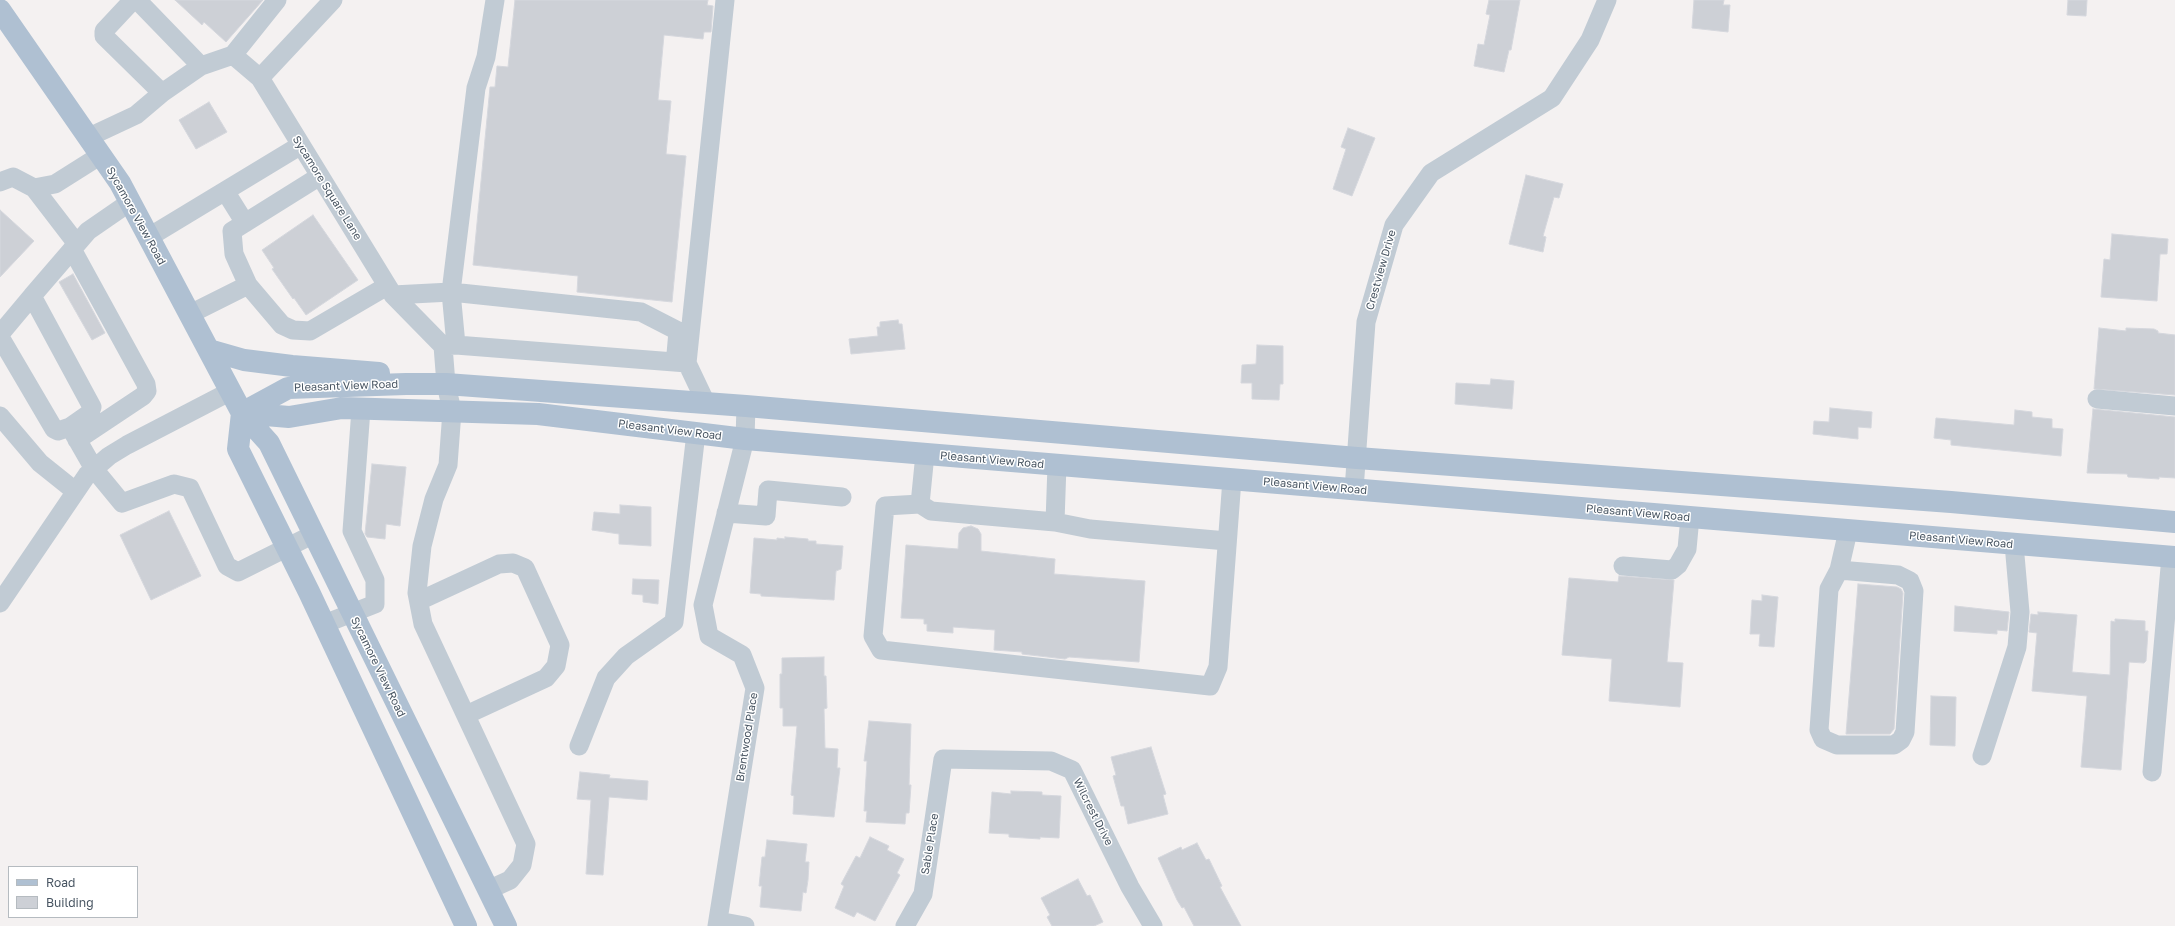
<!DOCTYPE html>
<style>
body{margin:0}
#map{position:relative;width:2175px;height:926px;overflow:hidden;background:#f4f1f1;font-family:"Golos Text",sans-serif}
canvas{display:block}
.legend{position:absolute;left:8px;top:866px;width:130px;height:52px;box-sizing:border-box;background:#fff;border:1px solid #b5bbc0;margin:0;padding:5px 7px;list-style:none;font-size:12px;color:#475461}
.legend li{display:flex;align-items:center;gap:8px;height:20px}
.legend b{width:20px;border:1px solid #b5bbc0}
</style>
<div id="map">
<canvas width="2175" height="926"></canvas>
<ul class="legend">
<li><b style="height:5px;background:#afc0d2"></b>Road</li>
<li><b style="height:11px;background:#cdd0d6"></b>Building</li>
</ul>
</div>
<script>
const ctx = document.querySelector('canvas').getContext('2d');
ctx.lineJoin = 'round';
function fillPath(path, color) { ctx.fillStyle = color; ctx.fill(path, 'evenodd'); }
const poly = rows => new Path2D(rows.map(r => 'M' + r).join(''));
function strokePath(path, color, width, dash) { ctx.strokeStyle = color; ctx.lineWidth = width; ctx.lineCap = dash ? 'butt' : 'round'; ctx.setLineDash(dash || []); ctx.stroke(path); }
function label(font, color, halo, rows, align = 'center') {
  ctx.font = font + ' "Golos Text",sans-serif'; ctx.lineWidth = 3; ctx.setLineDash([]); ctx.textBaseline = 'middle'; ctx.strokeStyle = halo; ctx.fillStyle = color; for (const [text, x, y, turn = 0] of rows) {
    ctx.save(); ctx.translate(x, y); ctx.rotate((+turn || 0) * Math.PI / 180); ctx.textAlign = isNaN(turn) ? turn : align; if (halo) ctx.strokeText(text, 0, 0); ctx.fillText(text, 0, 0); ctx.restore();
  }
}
const building = poly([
 [175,0,263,0,226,42,204,22,202,25,175,0],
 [515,0,708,0,707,5,713,6,711,32,704,32,703,39,664,35,658,100,671,101,666,154,686,156,672,302,577,292,578,276,473,265,490,87,495,87,497,66,508,67,515,0],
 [1489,0,1520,0,1511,50,1509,50,1504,72,1474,66,1478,44,1484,45,1490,15,1486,14,1489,0],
 [1694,0,1724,0,1723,5,1730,5,1728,32,1692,28,1694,0],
 [2068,0,2087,0,2086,16,2067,15,2068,0],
 [209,102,227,132,196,149,179,120,209,102],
 [1348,128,1375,138,1352,196,1333,189,1346,149,1341,147,1348,128],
 [1526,175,1563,184,1559,198,1554,197,1543,236,1546,237,1543,252,1509,244,1526,175],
 [0,210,34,241,0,277,0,210],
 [313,215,358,280,306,315,294,298,293,299,272,269,274,268,262,250,313,215],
 [2112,234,2168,239,2167,254,2160,254,2157,301,2101,297,2104,259,2110,260,2112,234],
 [73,274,105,333,92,340,59,282,73,274],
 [898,320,899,324,902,324,905,349,851,354,849,339,878,336,877,327,880,327,880,322,898,320],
 [2099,328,2126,331,2126,328,2154,329,2158,331,2158,333,2175,335,2175,395,2094,389,2099,328],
 [1257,345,1283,346,1283,384,1280,384,1279,400,1252,399,1252,383,1241,383,1242,365,1256,364,1257,345],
 [1491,379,1514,381,1512,409,1455,404,1456,383,1490,385,1491,379],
 [1830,408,1872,412,1871,428,1858,427,1858,439,1813,434,1814,421,1829,422,1830,408],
 [2093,409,2175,417,2175,478,2159,477,2159,479,2128,477,2127,474,2087,473,2093,409],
 [2015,410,2032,412,2032,417,2052,419,2052,428,2063,429,2061,456,1951,445,1951,440,1934,438,1936,418,2014,425,2015,410],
 [372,464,406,467,400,526,386,524,385,539,367,537,365,534,372,464],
 [620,505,651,507,651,546,619,544,619,534,592,530,594,512,620,514,620,505],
 [169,511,201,576,151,600,120,535,169,511],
 [971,526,978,529,981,534,981,551,1055,559,1054,574,1145,581,1139,662,1069,657,1065,659,1022,654,1022,652,994,650,995,630,953,627,953,633,927,631,927,624,924,624,924,619,901,618,906,545,958,549,959,533,963,528,971,526],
 [785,537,808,539,808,541,816,541,816,544,843,546,841,569,836,571,834,600,761,596,761,594,750,593,754,538,777,540,777,538,785,539,785,537],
 [1619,576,1674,580,1667,662,1683,663,1680,707,1609,701,1612,659,1562,655,1569,578,1618,582,1619,576],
 [633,579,659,580,658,604,643,602,643,595,632,594,633,579],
 [1858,584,1897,587,1901,589,1903,593,1894,729,1890,734,1846,734,1858,584],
 [1762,595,1778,597,1774,647,1759,646,1760,634,1750,634,1752,600,1762,601,1762,595],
 [1955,606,2009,612,2007,631,1997,630,1997,634,1954,631,1955,606],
 [2038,612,2077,615,2072,672,2110,675,2111,621,2115,622,2115,619,2145,621,2145,631,2148,631,2146,661,2144,663,2129,662,2121,770,2081,767,2087,696,2032,691,2037,633,2029,632,2031,614,2038,615,2038,612],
 [824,657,824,676,826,676,827,708,824,709,825,748,838,749,837,768,840,768,834,817,793,814,794,796,791,795,797,726,783,726,783,708,780,708,780,674,782,674,782,658,824,657],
 [1931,696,1956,697,1955,746,1930,745,1931,696],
 [869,721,911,724,909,785,911,785,909,813,906,813,905,824,866,822,867,811,864,811,867,761,864,761,869,721],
 [1151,747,1166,794,1163,795,1168,814,1128,824,1124,806,1121,806,1113,776,1116,775,1111,757,1151,747],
 [580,772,610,775,609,778,648,781,647,800,609,797,603,875,586,874,591,800,577,799,580,772],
 [1011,791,1042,792,1042,795,1061,796,1059,838,1040,837,1040,839,1009,837,1009,834,989,833,992,792,1011,794,1011,791],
 [870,837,889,846,887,850,904,859,897,873,900,875,875,921,857,912,854,917,835,908,844,886,841,884,856,856,860,858,870,837],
 [767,840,807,844,805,862,809,862,808,880,806,893,803,892,801,911,760,907,762,886,759,886,762,857,765,857,767,840],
 [1197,843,1206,860,1209,859,1222,886,1220,887,1241,926,1194,926,1184,907,1182,908,1177,900,1158,858,1181,847,1182,850,1197,843],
 [1078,879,1087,896,1090,895,1103,922,1094,926,1052,926,1047,917,1050,915,1041,898,1078,879]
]);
fillPath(building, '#cdd0d6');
strokePath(building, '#d5d7dd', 1);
strokePath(poly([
 [133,0,104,31,104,36,162,93],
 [137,0,201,66],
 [333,0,260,78,393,295,443,346,446,384,452,411,448,465,434,499,422,546,417,593,423,624,526,844,522,865,510,880,488,890],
 [495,0,486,57,476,88,451,292,641,312,678,331,676,354],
 [233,55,260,78],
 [89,137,136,115,162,93,201,66,233,55,277,0],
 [0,182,13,177,34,188,55,184,101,155],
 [34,188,77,244],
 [225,191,245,223],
 [149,237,301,145],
 [72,249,146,384,147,391,143,396,77,440],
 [248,285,234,254,232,231,320,176],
 [393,295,451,292,456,345],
 [32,296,88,231,130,202],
 [190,314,248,285,282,325,293,330,310,331,387,286],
 [443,346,456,345,687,363,725,0],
 [687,363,706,403],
 [2097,399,2175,406],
 [0,416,40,463,75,491],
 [70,427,58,431,54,429,0,337,1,333,32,296,92,407,90,413,70,427,94,469,122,503,174,484,190,488,227,566,238,572,314,534],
 [925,454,920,504,885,506,873,636,881,650,1210,686,1218,667,1232,479],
 [1354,490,1366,322,1394,225,1431,173,1552,98,1590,40,1607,0],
 [920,504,931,511,1055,522,1057,465],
 [726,513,766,516,768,490,842,497],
 [1055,522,1090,529,1227,541],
 [1623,566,1672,570,1678,565,1687,549,1690,517],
 [1839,570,1898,575,1910,581,1914,591,1905,732,1901,740,1894,745,1837,745,1823,739,1819,730,1829,589,1839,570,1848,531],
 [419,601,499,564,513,563,525,568,560,645,556,666,546,678,466,715],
 [0,603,87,475,109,456,127,445,231,391],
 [324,624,375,604,375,580,352,531,361,409],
 [579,746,606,678,626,656,674,622,696,433],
 [1982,756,2017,647,2020,612,2014,544],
 [2152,772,2171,556],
 [718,921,745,926],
 [717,926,755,688,742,655,709,636,703,605,745,439,746,406],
 [905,926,923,894,943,759,1051,761,1072,770,1130,887,1153,926]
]), '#c1cbd4', 19);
strokePath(poly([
 [0,10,120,183,242,413,269,443,506,926],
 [209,350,244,360,292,366,379,373],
 [242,413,288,388,406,384,446,384,746,406,1357,458,1951,502,2175,522],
 [242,413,289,417,342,408,538,414,745,439,2175,557],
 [242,413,238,449,309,592,466,926]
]), '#afc0d2', 22);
label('11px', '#475461', '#fff', [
 ["Sycamore Square Lane",327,188,58],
 ["Sycamore View Road",136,216,61],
 ["Crestview Drive",1381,270,-74],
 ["Pleasant View Road",346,386,-2],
 ["Pleasant View Road",670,430,7],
 ["Pleasant View Road",992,460,5],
 ["Pleasant View Road",1315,486,5],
 ["Pleasant View Road",1638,513,5],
 ["Pleasant View Road",1961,540,5],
 ["Sycamore View Road",378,667,64],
 ["Brentwood Place",747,737,-81],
 ["Wilcrest Drive",1093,812,63],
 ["Sable Place",930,844,-81]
]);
</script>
